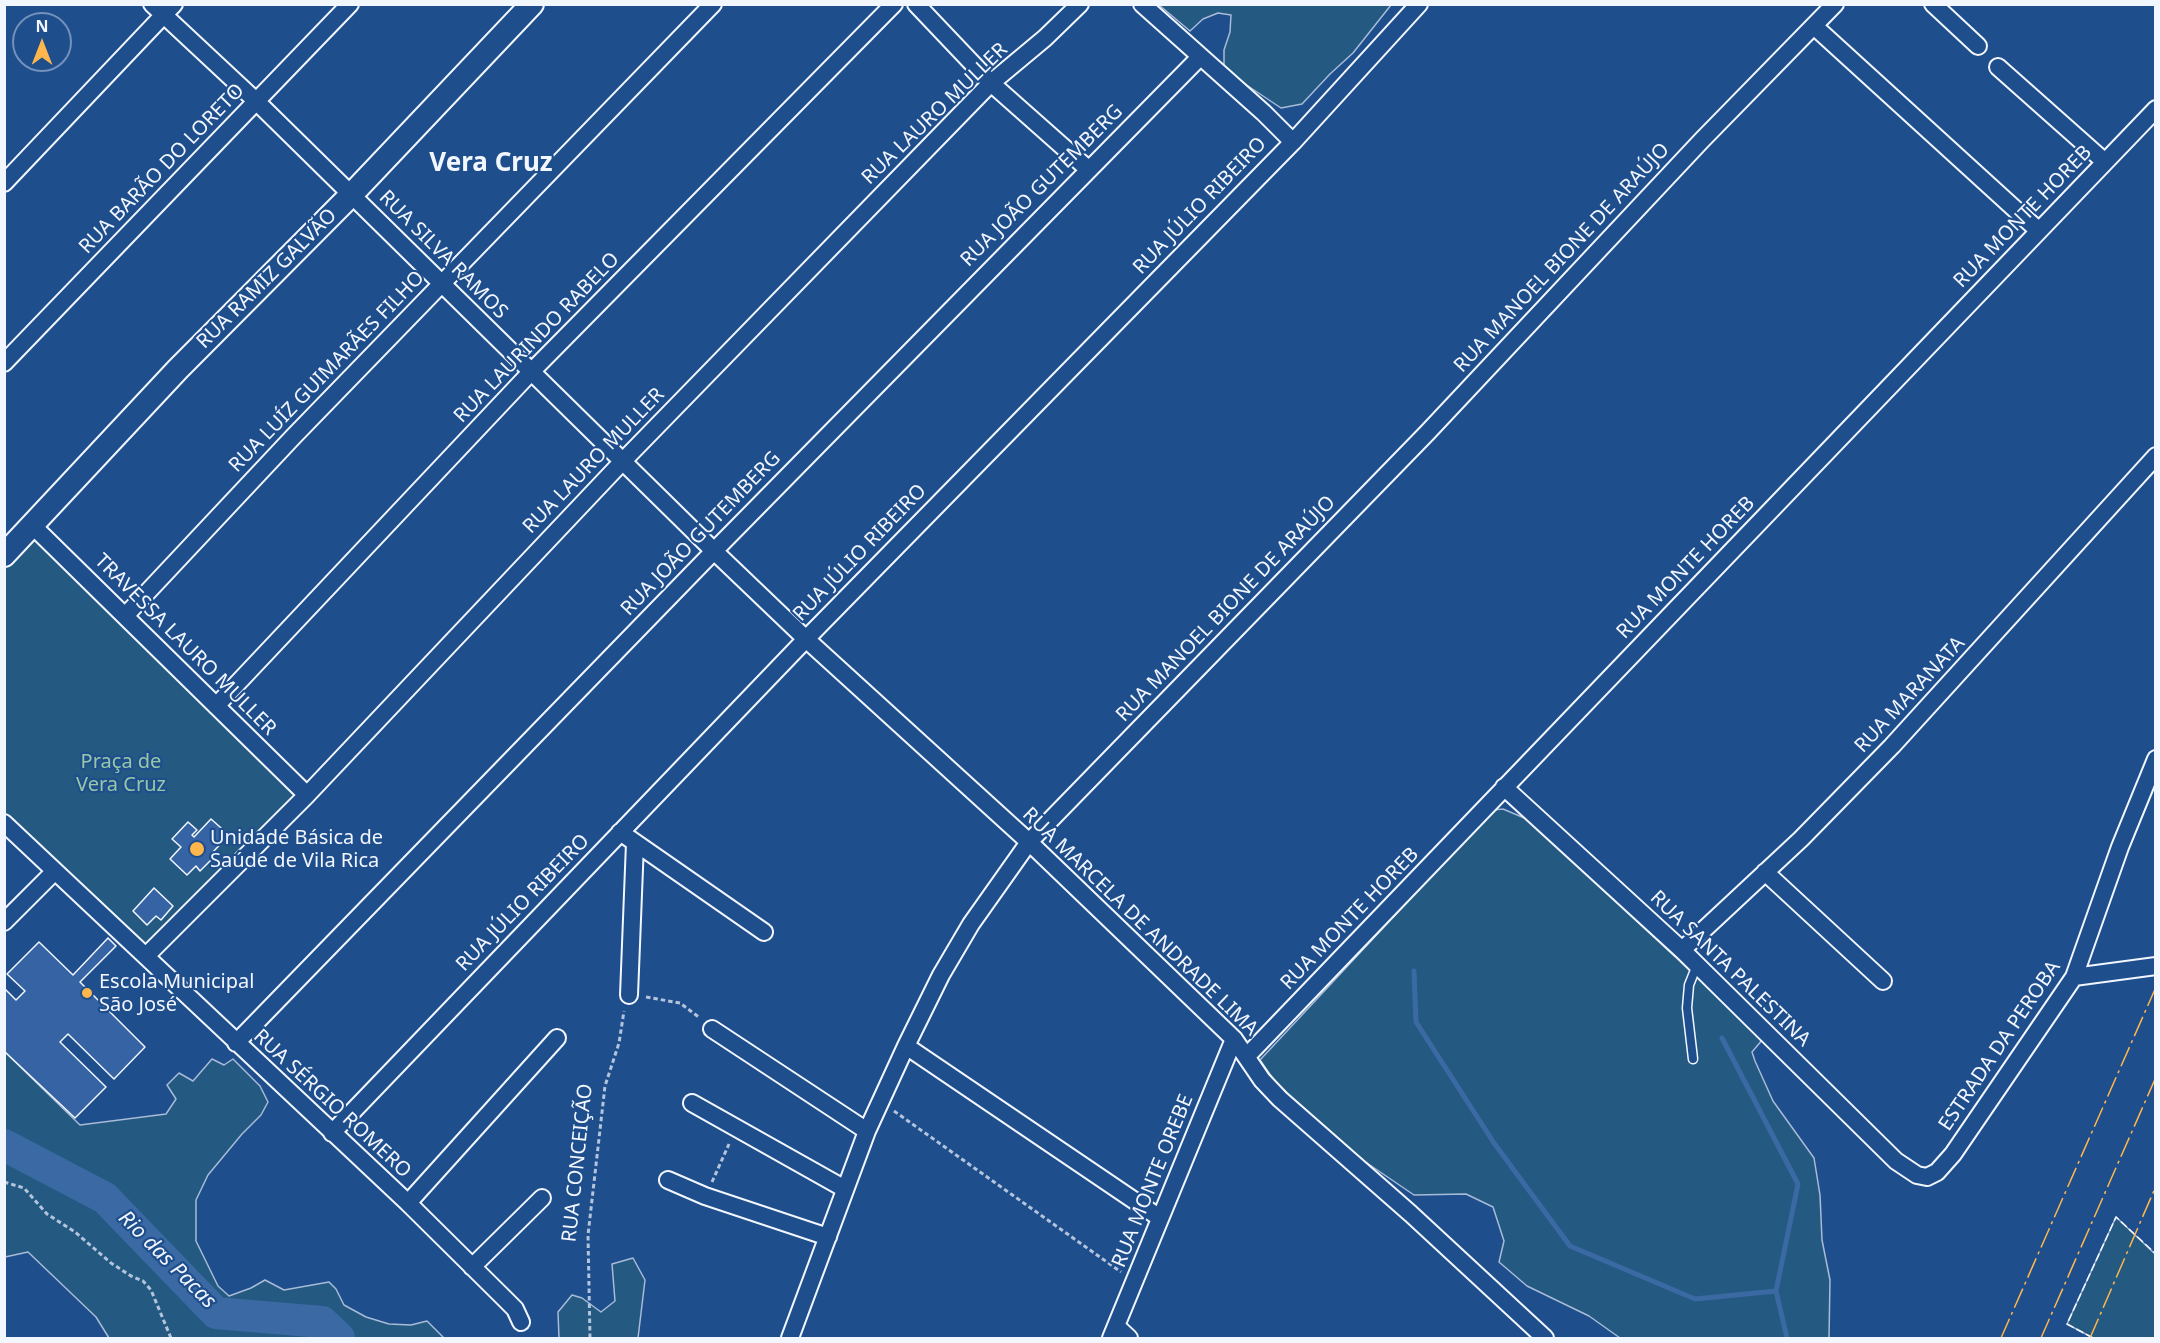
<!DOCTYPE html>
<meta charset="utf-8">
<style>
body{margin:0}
#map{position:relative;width:2160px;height:1343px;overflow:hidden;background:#1f4e8c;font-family:"Noto Sans",sans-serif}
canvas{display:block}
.frame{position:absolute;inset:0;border:6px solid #f2f6ff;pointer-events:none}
.north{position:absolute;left:12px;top:12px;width:60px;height:60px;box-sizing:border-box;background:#1f4e8c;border:2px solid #7391ba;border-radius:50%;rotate:0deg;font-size:16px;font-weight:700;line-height:24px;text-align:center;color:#f2f6ff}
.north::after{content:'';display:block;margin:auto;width:21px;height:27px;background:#ffb74d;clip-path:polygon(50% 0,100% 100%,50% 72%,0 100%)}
</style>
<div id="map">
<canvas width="2160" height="1343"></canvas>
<div class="frame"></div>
<div class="north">N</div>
</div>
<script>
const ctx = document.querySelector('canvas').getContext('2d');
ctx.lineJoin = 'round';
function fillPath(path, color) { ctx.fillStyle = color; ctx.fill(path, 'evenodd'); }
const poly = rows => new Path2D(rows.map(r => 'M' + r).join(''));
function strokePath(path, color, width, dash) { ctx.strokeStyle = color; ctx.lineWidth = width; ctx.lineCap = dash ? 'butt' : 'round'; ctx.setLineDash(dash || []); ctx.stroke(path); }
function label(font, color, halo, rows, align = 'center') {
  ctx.font = font + ' "Noto Sans",sans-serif'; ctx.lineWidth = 4.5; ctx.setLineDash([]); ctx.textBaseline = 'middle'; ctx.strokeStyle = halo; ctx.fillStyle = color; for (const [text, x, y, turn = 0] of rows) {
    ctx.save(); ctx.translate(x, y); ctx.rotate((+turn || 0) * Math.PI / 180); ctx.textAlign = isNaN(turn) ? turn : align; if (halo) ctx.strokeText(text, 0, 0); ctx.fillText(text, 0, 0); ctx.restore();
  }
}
const green = poly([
 [1159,5,1391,5,1353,53,1330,74,1302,104,1281,108,1233,76,1224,65,1224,50,1230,32,1231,15,1218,13,1203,19,1190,31,1159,5],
 [33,526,307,795,147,955,5,821,5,555,33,526],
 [1503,809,1529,820,1763,1039,1752,1052,1755,1061,1773,1101,1814,1158,1820,1195,1822,1240,1830,1280,1829,1338,1620,1338,1589,1316,1527,1286,1499,1262,1504,1241,1493,1207,1466,1194,1414,1195,1364,1161,1276,1083,1260,1060,1493,810,1503,809],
 [4,1051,80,1125,166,1114,176,1099,167,1085,179,1073,193,1081,212,1059,224,1065,233,1059,260,1086,268,1102,261,1115,242,1134,208,1175,196,1200,196,1241,218,1286,229,1296,251,1288,265,1280,284,1290,329,1282,336,1289,344,1305,366,1317,389,1324,411,1325,427,1321,444,1338,109,1338,96,1317,28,1252,5,1257,4,1051],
 [2116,1217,2155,1254,2155,1338,2093,1338,2067,1324,2116,1217],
 [633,1258,645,1280,638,1338,559,1338,558,1312,572,1295,582,1298,601,1312,615,1301,612,1264,633,1258]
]);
fillPath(green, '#245a82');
strokePath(green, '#a8bbd7', 1.5);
strokePath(poly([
 [1414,971,1416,1022,1494,1143,1570,1246,1695,1299,1776,1291],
 [1722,1038,1798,1184,1776,1291,1787,1338]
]), '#3b69a3', 5);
strokePath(poly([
 [4,1145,105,1198,216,1313,322,1322,339,1338]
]), '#3b69a3', 32);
const building = poly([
 [211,819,229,835,213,852,216,855,200,871,196,866,187,875,170,859,181,847,172,839,188,822,197,830,192,835,194,837,211,819],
 [154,888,173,906,161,920,156,916,147,925,133,911,154,888],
 [108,938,116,946,80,982,145,1047,114,1079,68,1034,60,1042,106,1087,75,1118,4,1051,4,988,16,1000,25,991,7,974,39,942,73,975,108,938]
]);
fillPath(building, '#3563a3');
strokePath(building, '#f2f6ff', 1.5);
const lane = poly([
 [1693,1059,1687,1008,1689,985,1697,965]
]);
const street = poly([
 [152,4,256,101,714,551,806,639,1029,842,1234,1039,1262,1080,1280,1099,1411,1214,1545,1338],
 [916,4,991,83,1088,169],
 [1142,4,1264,113,1293,142],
 [1933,4,1978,46],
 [1814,26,2039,231],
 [1998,67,2105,162],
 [4,183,174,4],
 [4,363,350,4],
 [33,526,307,795],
 [125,616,293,437,713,4],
 [216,706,531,372,894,4],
 [1504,787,1682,950,1896,1161,1917,1175,1927,1177,1937,1172,1953,1154,2074,977,2120,847,2156,759],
 [4,823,408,1203,502,1296,515,1309,521,1322],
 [620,832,764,932],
 [1765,872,1883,981],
 [4,922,55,871],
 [1682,950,1801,839,1892,746,2156,456],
 [147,955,307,795,622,462,991,83,1045,38,1080,4],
 [2074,977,2156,966],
 [629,995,635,843],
 [712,1029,867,1131],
 [236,1043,714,551,1200,57],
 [906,1046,1160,1218],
 [1247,1056,2156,109],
 [692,1103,845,1189],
 [332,1133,806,639,1293,142,1419,4],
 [668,1180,705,1196,828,1237],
 [408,1203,557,1038],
 [472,1267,542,1198],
 [1116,1326,1129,1338],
 [790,1338,867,1131,906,1046,941,975,971,924,1029,842,1427,433,1702,140,1835,4],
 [1111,1338,1234,1039]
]);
const secondary = poly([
 [4,555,178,369,352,194,532,4]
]);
strokePath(lane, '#f2f6ff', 11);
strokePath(street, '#f2f6ff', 20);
strokePath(secondary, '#f2f6ff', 26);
strokePath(poly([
 [646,997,680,1003,700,1018],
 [894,1111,1121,1272],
 [4,1182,24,1188,47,1214,75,1232,111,1263,131,1276,143,1281,151,1290,171,1338],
 [712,1182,729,1144],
 [590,1338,588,1235,605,1086,619,1043,624,1011]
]), '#b3c4dc', 3, [4.5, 3]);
strokePath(lane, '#1f4e8c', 8);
strokePath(street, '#1f4e8c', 16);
strokePath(secondary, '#1f4e8c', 22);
strokePath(poly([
 [2093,1338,2067,1324,2116,1217,2156,1254]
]), '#f2f6ff', 1.5, [8, 3]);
strokePath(poly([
 [2001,1338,2156,987],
 [2041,1338,2156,1077],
 [2090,1338,2156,1186]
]), '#ffb74d', 1.5, [21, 4.5, 3, 4.5]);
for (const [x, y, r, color] of [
 [197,849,8,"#ffb74d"],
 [87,993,6,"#ffb74d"]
]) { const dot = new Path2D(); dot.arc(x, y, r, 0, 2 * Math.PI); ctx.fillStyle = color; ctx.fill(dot); strokePath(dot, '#1f4e8c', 2); }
label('20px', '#f2f6ff', '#1f4e8c', [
 ["RUA LAURO MULLER",935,114,-44],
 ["RUA BARÃO DO LORETO",162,169,-46],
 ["RUA JOÃO GUTEMBERG",1042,186,-45],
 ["RUA JÚLIO RIBEIRO",1200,206,-46],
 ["RUA MONTE HOREB",2023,217,-46],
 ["RUA SILVA RAMOS",443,255,45],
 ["RUA MANOEL BIONE DE ARAÚJO",1562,258,-47],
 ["RUA RAMIZ GALVÃO",267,279,-45],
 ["RUA LAURINDO RABELO",537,338,-46],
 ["RUA LUÍZ GUIMARÃES FILHO",327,372,-46],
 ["RUA LAURO MULLER",594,461,-46],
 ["RUA JOÃO GUTEMBERG",701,534,-46],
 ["RUA JÚLIO RIBEIRO",860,553,-46],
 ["RUA MONTE HOREB",1686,568,-46],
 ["RUA MANOEL BIONE DE ARAÚJO",1226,609,-46],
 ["TRAVESSA LAURO MULLER",185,645,45],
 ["RUA MARANATA",1910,695,-47],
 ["RUA JÚLIO RIBEIRO",523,903,-46],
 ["RUA MONTE HOREB",1350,919,-46],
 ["RUA MARCELA DE ANDRADE LIMA",1140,922,44],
 ["RUA SANTA PALESTINA",1730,969,44],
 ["ESTRADA DA PEROBA",2000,1046,-56],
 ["RUA SÉRGIO ROMERO",332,1104,43],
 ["RUA CONCEIÇÃO",578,1163,-84],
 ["RUA MONTE OREBE",1153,1181,-68]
]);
label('20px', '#97c8a6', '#1f4e8c', [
 ["Praça de",121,762],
 ["Vera Cruz",121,785]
]);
label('20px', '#f2f6ff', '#1f4e8c', [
 ["Unidade Básica de",210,838],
 ["Saúde de Vila Rica",210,861],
 ["Escola Municipal",99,982],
 ["São José",99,1005]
], 'left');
label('italic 21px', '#f2f6ff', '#1f4e8c', [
 ["Rio das Pacas",167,1260,45]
]);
label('bold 26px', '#f2f6ff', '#1f4e8c', [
 ["Vera Cruz",491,164]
]);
</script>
